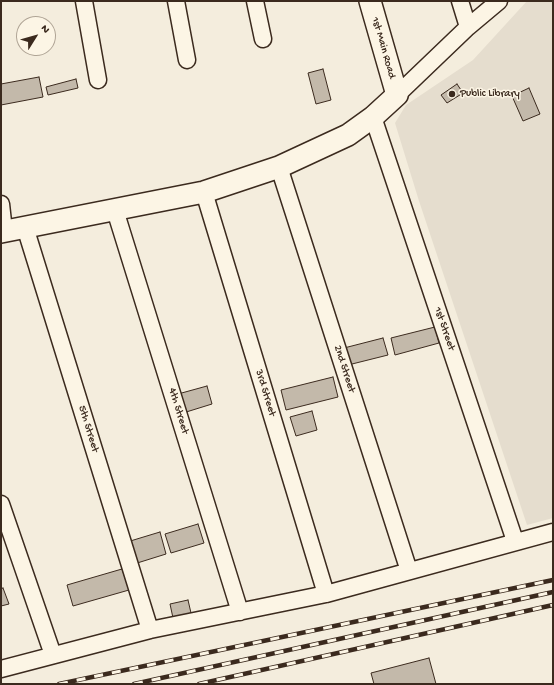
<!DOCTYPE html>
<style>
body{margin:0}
#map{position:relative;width:554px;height:685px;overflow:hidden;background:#f4eddd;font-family:"Gochi Hand",sans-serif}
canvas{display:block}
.frame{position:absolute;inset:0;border:2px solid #3b2a1e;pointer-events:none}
.north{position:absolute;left:16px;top:16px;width:40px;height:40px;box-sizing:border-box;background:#fcf5e5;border:1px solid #afa495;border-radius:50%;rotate:53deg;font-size:11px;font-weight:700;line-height:16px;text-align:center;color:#3b2a1e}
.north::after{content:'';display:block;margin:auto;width:14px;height:18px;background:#3b2a1e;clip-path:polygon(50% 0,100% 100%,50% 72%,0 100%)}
</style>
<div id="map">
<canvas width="554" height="685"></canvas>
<div class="frame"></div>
<div class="north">N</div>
</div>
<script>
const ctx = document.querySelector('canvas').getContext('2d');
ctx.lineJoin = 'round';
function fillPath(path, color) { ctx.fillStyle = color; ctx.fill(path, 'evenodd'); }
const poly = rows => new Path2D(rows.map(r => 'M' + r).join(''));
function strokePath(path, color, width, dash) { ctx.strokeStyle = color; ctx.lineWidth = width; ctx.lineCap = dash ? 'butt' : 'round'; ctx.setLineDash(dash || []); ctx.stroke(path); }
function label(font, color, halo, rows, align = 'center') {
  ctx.font = font + ' "Gochi Hand",sans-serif'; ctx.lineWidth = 3; ctx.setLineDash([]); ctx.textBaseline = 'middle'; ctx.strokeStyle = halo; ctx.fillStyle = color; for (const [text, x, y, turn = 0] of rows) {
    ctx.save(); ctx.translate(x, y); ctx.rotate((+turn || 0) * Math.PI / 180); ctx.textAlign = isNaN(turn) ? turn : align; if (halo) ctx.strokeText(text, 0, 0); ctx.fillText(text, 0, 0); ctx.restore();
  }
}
fillPath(poly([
 [527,1,553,1,553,518,527,525,419,201,395,123,406,105,473,60]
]), '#e5ddce');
const building = poly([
 [323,69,331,100,316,104,308,73,323,69],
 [39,77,43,97,1,105,1,84,39,77],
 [76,79,78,88,48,95,46,87,76,79],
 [457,84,463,93,447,103,441,95,457,84],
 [529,88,540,114,523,121,512,96,529,88],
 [435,327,439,343,395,355,391,338,435,327],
 [383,338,388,355,348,365,344,348,383,338],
 [333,377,338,397,286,410,281,390,333,377],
 [207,386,212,404,183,413,178,394,207,386],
 [312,411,317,430,296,436,290,417,312,411],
 [198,524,204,543,171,553,165,534,198,524],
 [160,532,166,554,134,564,127,542,160,532],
 [122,569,129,590,73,606,67,585,122,569],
 [3,588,9,604,1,606,1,589,3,588],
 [188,600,191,613,173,618,170,604,188,600],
 [429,658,436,684,374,684,371,673,429,658]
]);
fillPath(building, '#c3b9aa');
strokePath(building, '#3b2a1e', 1);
const minor = poly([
 [84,1,98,80],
 [176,1,187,60],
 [255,1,263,39],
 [460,1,468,27],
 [397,95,468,27,499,1],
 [373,117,515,541],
 [279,167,409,571],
 [204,192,326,594],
 [1,204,4,231],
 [115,210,240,612],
 [25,227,150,630],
 [1,504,53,655],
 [1,669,150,630,326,594,553,532]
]);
const tertiary = poly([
 [1,232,204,192,279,167,348,135,373,117,397,95,370,1]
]);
strokePath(minor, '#3b2a1e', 19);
strokePath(tertiary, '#3b2a1e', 24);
strokePath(minor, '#fcf5e5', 16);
strokePath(tertiary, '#fcf5e5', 21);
const rail = poly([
 [59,684,553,580],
 [134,684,553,592],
 [199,684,553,605]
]);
strokePath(rail, '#3b2a1e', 4.5);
strokePath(rail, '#fcf5e5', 3, [9]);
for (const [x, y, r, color] of [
 [452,94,4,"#3b2a1e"]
]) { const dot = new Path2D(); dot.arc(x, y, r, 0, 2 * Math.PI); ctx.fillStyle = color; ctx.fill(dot); strokePath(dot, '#fcf5e5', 1.5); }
label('11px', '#3b2a1e', '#fcf5e5', [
 ["1st Main Road",383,48,74],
 ["1st Street",444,329,71],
 ["2nd Street",344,369,72],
 ["3rd Street",265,393,73],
 ["4th Street",178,411,73],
 ["5th Street",88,429,73]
]);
label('11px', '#3b2a1e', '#fcf5e5', [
 ["Public Library",460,94]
], 'left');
</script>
